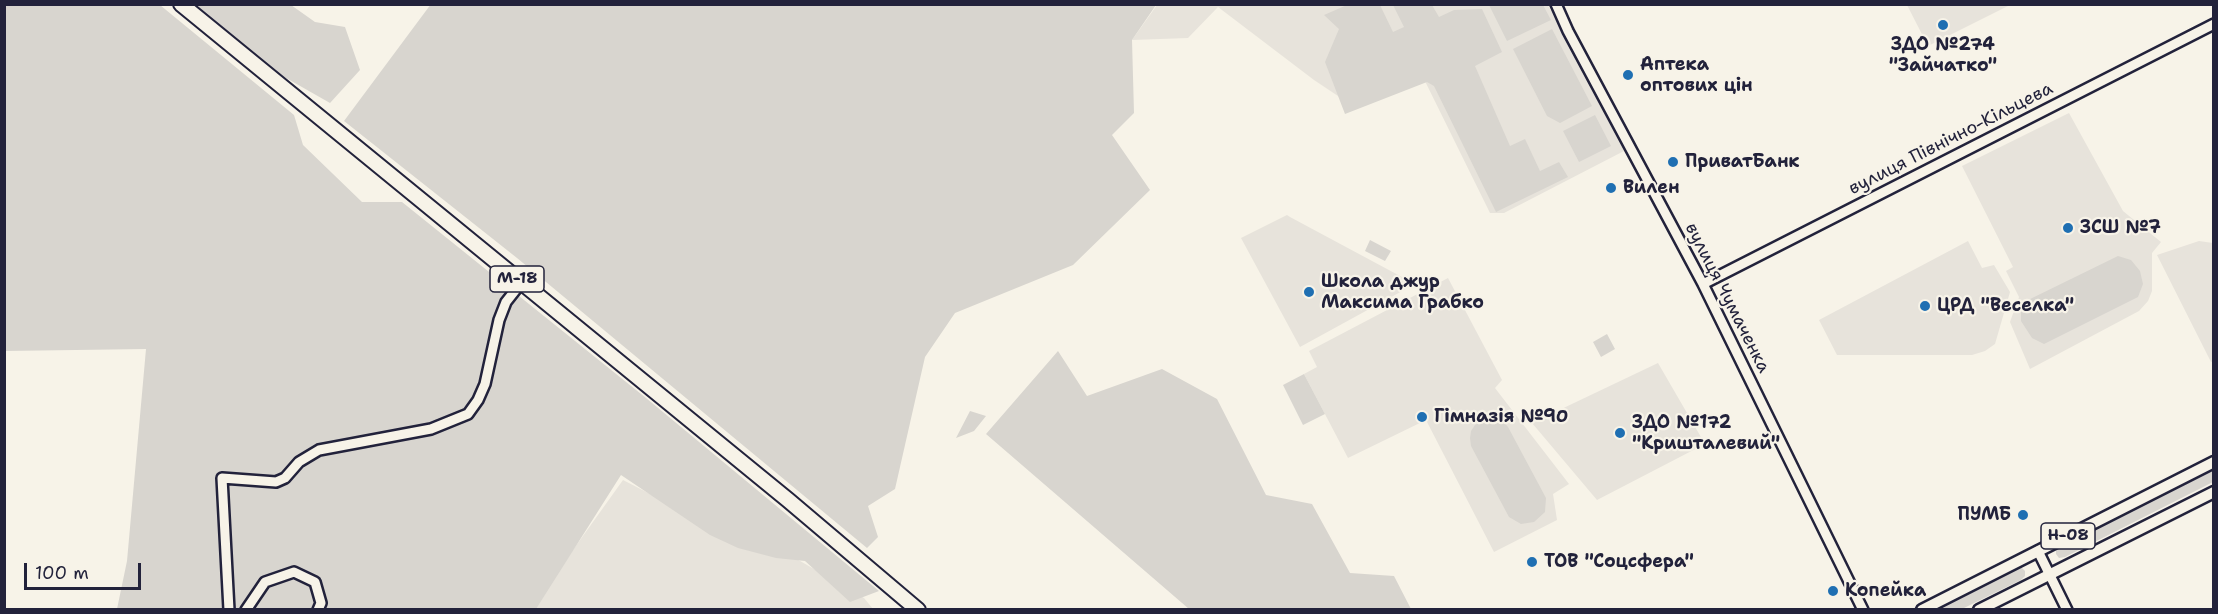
<!DOCTYPE html>
<meta charset="utf-8">
<style>
body{margin:0}
#map{position:relative;width:2218px;height:614px;overflow:hidden;background:#f7f3e8;font-family:"Shantell Sans",sans-serif}
canvas{display:block}
.frame{position:absolute;inset:0;border:6px solid #22223b;pointer-events:none}
.scale{position:absolute;left:24px;top:563px;width:117px;height:27px;box-sizing:border-box;border:3px solid #22223b;border-top:0;padding-left:8px;font-size:18px;line-height:21px;white-space:nowrap;color:#22223b;-webkit-text-stroke:4px #f7f3e8;paint-order:stroke}
</style>
<div id="map">
<canvas width="2218" height="614"></canvas>
<div class="frame"></div>
<div class="scale">100 m</div>
</div>
<script>
const ctx = document.querySelector('canvas').getContext('2d');
ctx.lineJoin = 'round';
function fillPath(path, color) { ctx.fillStyle = color; ctx.fill(path, 'evenodd'); }
const poly = rows => new Path2D(rows.map(r => 'M' + r).join(''));
function strokePath(path, color, width, dash) { ctx.strokeStyle = color; ctx.lineWidth = width; ctx.lineCap = dash ? 'butt' : 'round'; ctx.setLineDash(dash || []); ctx.stroke(path); }
function label(font, color, halo, rows, align = 'center') {
  ctx.font = font + ' "Shantell Sans",sans-serif'; ctx.lineWidth = 4.5; ctx.setLineDash([]); ctx.textBaseline = 'middle'; ctx.strokeStyle = halo; ctx.fillStyle = color; for (const [text, x, y, turn = 0] of rows) {
    ctx.save(); ctx.translate(x, y); ctx.rotate((+turn || 0) * Math.PI / 180); ctx.textAlign = isNaN(turn) ? turn : align; if (halo) ctx.strokeText(text, 0, 0); ctx.fillText(text, 0, 0); ctx.restore();
  }
}
fillPath(poly([
 [1157,5,1548,5,1624,151,1504,213,1490,213,1420,71,1347,102,1314,80,1218,7,1188,38,1132,40],
 [1907,5,2010,5,1928,46],
 [2069,113,2123,211,2161,242,2152,253,2152,291,2148,301,2139,311,2030,369,2010,322,2019,297,2006,271,2013,267,1962,166],
 [1287,215,1290,217,1415,284,1300,347,1241,238],
 [1968,241,1982,268,1994,265,2010,292,1995,344,1985,351,1972,355,1837,355,1819,320],
 [2199,241,2213,243,2214,361,2211,362,2157,255],
 [1448,278,1502,380,1495,388,1569,484,1553,494,1557,520,1494,552,1426,420,1348,458,1304,374,1317,367,1309,351],
 [1658,363,1705,444,1597,500,1532,423],
 [623,480,730,535,757,536,864,598,873,609,530,610]
]), '#e7e3db');
fillPath(poly([
 [431,4,1156,5,1132,40,1134,113,1112,135,1150,190,1073,265,955,313,925,357,895,489,868,506,878,537,867,548,517,258,344,121],
 [4,5,160,5,294,115,303,145,362,202,402,202,646,398,879,591,850,602,805,561,776,558,738,548,710,535,621,475,536,609,117,609,127,561,146,349,5,351],
 [192,5,291,5,315,22,345,27,360,70,330,103,265,66],
 [1347,5,1380,5,1393,32,1404,27,1393,5,1432,5,1439,17,1454,10,1482,9,1502,52,1475,66,1510,146,1525,139,1540,171,1559,162,1568,177,1496,212,1434,86,1427,82,1345,114,1325,62,1339,29,1324,15],
 [1489,5,1543,5,1551,20,1507,41],
 [1552,29,1592,106,1560,123,1547,116,1513,49],
 [1595,115,1611,146,1579,162,1563,131],
 [1370,240,1391,251,1385,261,1365,251],
 [2118,256,2131,260,2140,271,2143,284,2138,297,2044,344,2032,338,2021,321,2021,308,2024,302],
 [1607,334,1615,349,1601,357,1593,342],
 [1058,351,1087,396,1162,369,1217,399,1266,495,1312,504,1350,573,1394,576,1411,609,1189,609,986,434],
 [1304,374,1325,414,1303,425,1283,385],
 [970,411,986,416,974,431,956,438],
 [1488,418,1503,421,1508,427,1546,498,1545,512,1534,522,1521,524,1509,517,1471,446,1470,438,1471,431,1475,425],
 [2213,467,2213,482,2065,557,2059,558,2056,554,2056,548],
 [2016,567,2021,567,2025,571,2025,576,2021,580,1962,609,1932,610]
]), '#d8d5cf');
const minor = poly([
 [1556,4,1568,31,1703,284,1863,610],
 [1703,284,2214,24],
 [2038,551,2067,610],
 [229,610,222,478,276,482,285,478,299,462,319,450,431,429,468,414,478,400,485,384,499,320,506,302,521,283],
 [246,610,265,582,294,572,315,582,321,603,318,610]
]);
const major = poly([
 [1922,610,2214,462],
 [1979,610,2214,492]
]);
const highway = poly([
 [181,4,788,500,918,610]
]);
strokePath(minor, '#22223b', 14);
strokePath(major, '#22223b', 15);
strokePath(highway, '#22223b', 18);
strokePath(minor, '#f7f3e8', 9);
strokePath(major, '#f7f3e8', 10);
strokePath(highway, '#f7f3e8', 14);
for (const [x, y, r, color] of [
 [1943,25,6,"#1f6fb2"],
 [1628,75,6,"#1f6fb2"],
 [1673,162,6,"#1f6fb2"],
 [1611,188,6,"#1f6fb2"],
 [2068,228,6,"#1f6fb2"],
 [1309,292,6,"#1f6fb2"],
 [1925,306,6,"#1f6fb2"],
 [1422,417,6,"#1f6fb2"],
 [1620,433,6,"#1f6fb2"],
 [2023,515,6,"#1f6fb2"],
 [1532,562,6,"#1f6fb2"],
 [1833,591,6,"#1f6fb2"]
]) { const dot = new Path2D(); dot.arc(x, y, r, 0, 2 * Math.PI); ctx.fillStyle = color; ctx.fill(dot); strokePath(dot, '#f7f3e8', 2); }
for (const [x, y, w] of [
 [517,279,54],
 [2068,536,54]
]) { const box = new Path2D(); box.roundRect(x - w / 2, y - 13, w, 26, 4.5); ctx.fillStyle = '#f7f3e8'; ctx.fill(box); strokePath(box, '#22223b', 1.5); }
label('bold 16px', '#22223b', null, [
 ["М-18",517,279],
 ["Н-08",2068,536]
]);
label('bold 18px', '#22223b', '#f7f3e8', [
 ["ЗДО №274",1943,45,"center"],
 ["\"Зайчатко\"",1943,66,"center"],
 ["Аптека",1640,65],
 ["оптових цін",1640,86],
 ["ПриватБанк",1685,162],
 ["Вилен",1623,188],
 ["ЗСШ №7",2080,228],
 ["Школа джур",1321,282],
 ["Максима Грабко",1321,303],
 ["ЦРД \"Веселка\"",1937,306],
 ["Гімназія №90",1434,417],
 ["ЗДО №172",1632,423],
 ["\"Кришталевий\"",1632,444],
 ["ПУМБ",2011,515,"right"],
 ["ТОВ \"Соцсфера\"",1544,562],
 ["Копейка",1845,591]
], 'left');
label('18px', '#22223b', '#f7f3e8', [
 ["вулиця Північно-Кільцева",1951,139,-27],
 ["вулиця Чумаченка",1727,298,63]
]);
</script>
